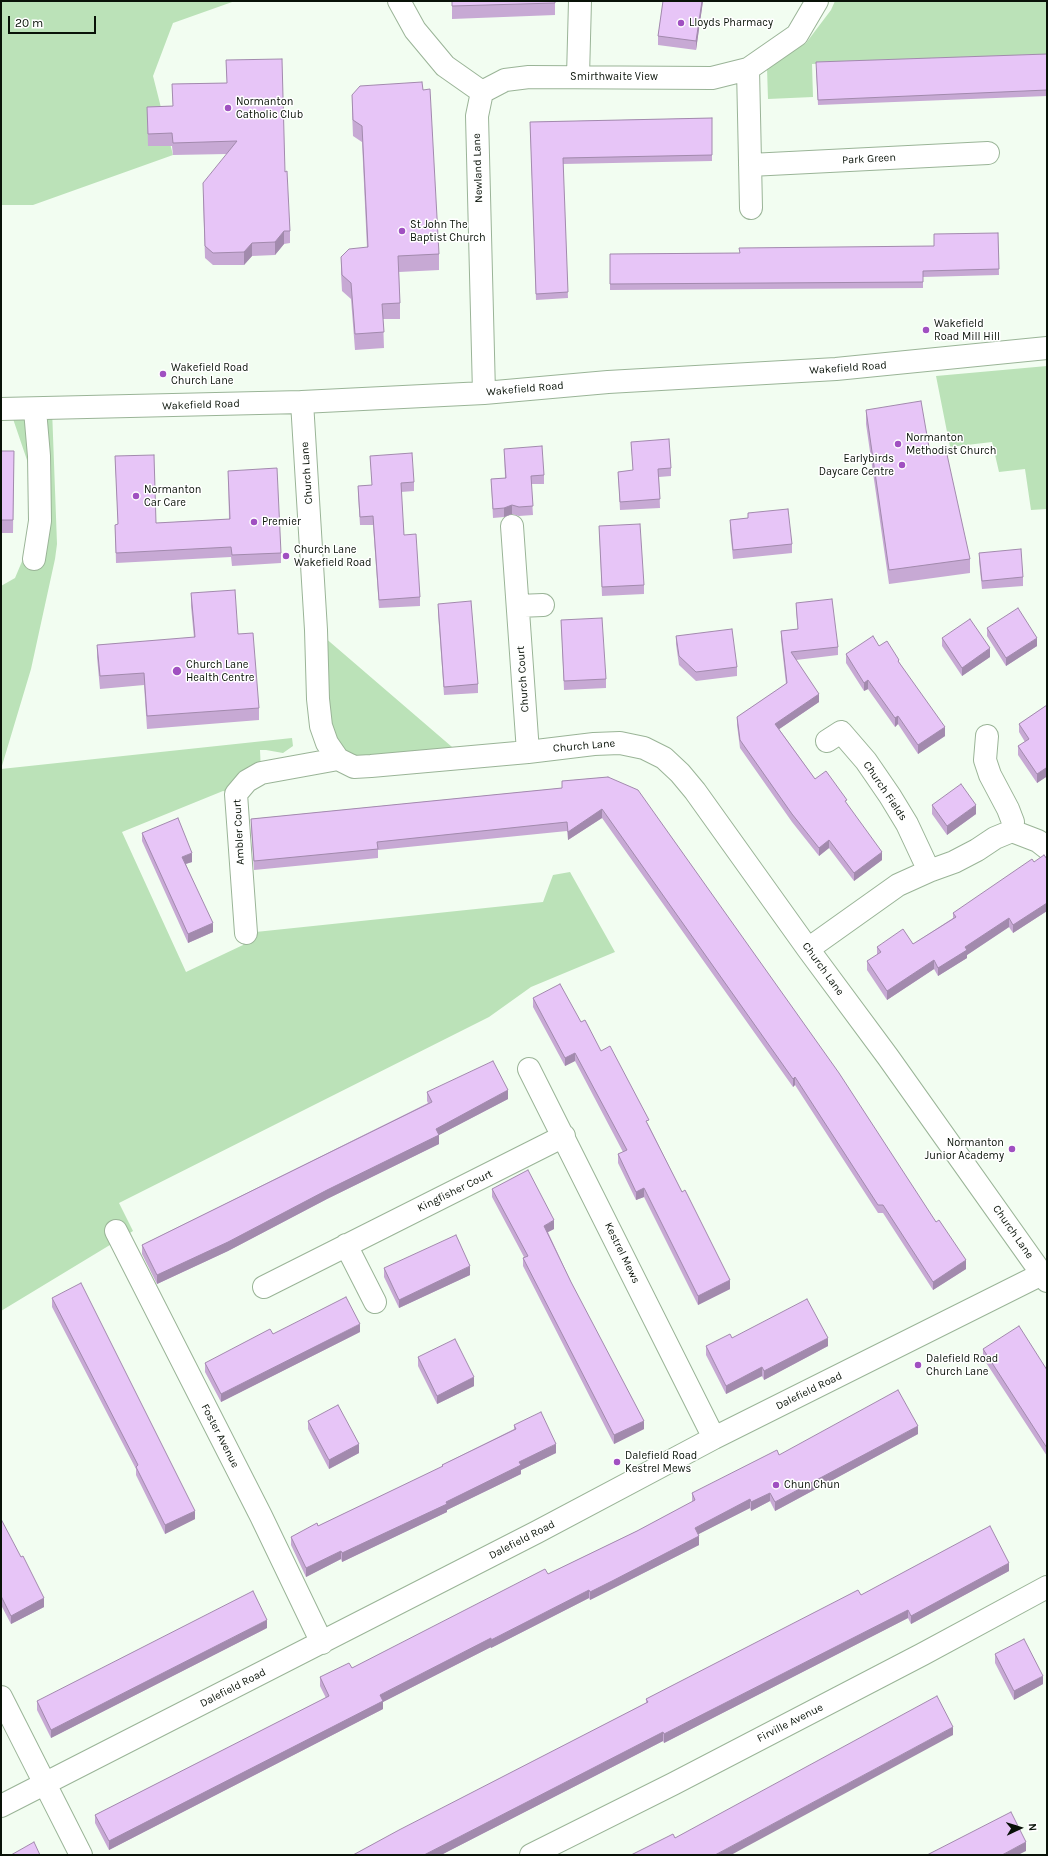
<!DOCTYPE html>
<style>
body{margin:0}
#map{position:relative;width:1048px;height:1856px;overflow:hidden;background:#f2fdf1;font-family:Karla,sans-serif}
canvas{display:block}
.frame{position:absolute;inset:0;border:2px solid #091208;pointer-events:none}
.north{position:absolute;left:1000px;top:1808px;width:40px;height:40px;-webkit-text-stroke:3px #fff;paint-order:stroke;rotate:86deg;font-size:11px;font-weight:700;line-height:16px;text-align:center;color:#091208}
.north::after{content:'';display:block;margin:auto;width:14px;height:18px;background:#091208;clip-path:polygon(50% 0,100% 100%,50% 72%,0 100%)}
.scale{position:absolute;left:8px;top:16px;width:88px;height:18px;box-sizing:border-box;border:2px solid #091208;border-top:0;padding-left:5px;font-size:12px;line-height:14px;white-space:nowrap;color:#091208;-webkit-text-stroke:3px #fff;paint-order:stroke}
</style>
<div id="map">
<canvas width="1048" height="1856"></canvas>
<div class="frame"></div>
<div class="north">N</div>
<div class="scale">20 m</div>
</div>
<script>
const ctx = document.querySelector('canvas').getContext('2d');
ctx.lineJoin = 'round';
function fillPath(path, color) { ctx.fillStyle = color; ctx.fill(path, 'evenodd'); }
const poly = rows => new Path2D(rows.map(r => 'M' + r).join(''));
function strokePath(path, color, width, dash) { ctx.strokeStyle = color; ctx.lineWidth = width; ctx.lineCap = dash ? 'butt' : 'round'; ctx.setLineDash(dash || []); ctx.stroke(path); }
function label(font, color, halo, rows, align = 'center') {
  ctx.font = font + ' Karla,sans-serif'; ctx.lineWidth = 3; ctx.setLineDash([]); ctx.textBaseline = 'middle'; ctx.strokeStyle = halo; ctx.fillStyle = color; for (const [text, x, y, turn = 0] of rows) {
    ctx.save(); ctx.translate(x, y); ctx.rotate((+turn || 0) * Math.PI / 180); ctx.textAlign = isNaN(turn) ? turn : align; if (halo) ctx.strokeText(text, 0, 0); ctx.fillText(text, 0, 0); ctx.restore();
  }
}
fillPath(poly([
 [1,1,235,1,173,23,153,76,173,155,33,205,1,205],
 [835,1,1047,1,1047,56,812,64,813,97,768,99,767,68,806,43,831,10],
 [1047,366,1047,509,1031,510,1025,469,999,472,992,442,950,447,936,376],
 [52,409,57,544,55,559,31,669,1,769,292,738,293,746,283,753,266,750,260,750,261,773,236,794,223,791,122,832,186,972,243,945,246,933,543,902,553,875,570,872,615,952,531,987,489,1017,119,1203,133,1231,1,1311,1,586,15,578,23,559,29,533,28,463,10,410],
 [316,630,466,759,371,766,327,743]
]), '#bbe2b8');
const minor = poly([
 [399,1,415,30,445,66,482,92,477,116,484,393],
 [748,69,751,208],
 [578,76,580,1],
 [482,92,505,80,529,77,712,78,748,69,797,35,817,1],
 [750,165,988,153],
 [302,402,316,630,318,699,321,726,327,743,338,759,354,767,371,766,528,752,594,744,620,743,644,748,664,758,680,773,695,791,808,949,888,1057,1047,1281],
 [1,409,302,402,484,393,608,382,836,369,1047,348],
 [512,526,528,752],
 [34,559,40,521,39,456,35,410],
 [518,606,543,605],
 [987,736,985,760,990,775,1008,809,1013,822,1012,831],
 [827,741,841,732,866,761,890,796,907,824,929,871],
 [246,933,236,794,247,781,261,773,338,759],
 [808,949,898,885,929,871,954,862,977,850,995,838,1012,831,1038,841,1047,848],
 [529,1069,714,1438],
 [116,1231,261,1516,322,1643],
 [346,1245,375,1302],
 [264,1287,564,1136],
 [1,1697,81,1855],
 [1,1806,537,1532,714,1438,1042,1274],
 [531,1855,673,1784,923,1654,1047,1587]
]);
strokePath(minor, '#9ab497', 24);
strokePath(minor, '#fff', 22);
fillPath(poly([
 [452,1,555,1,555,15,452,19],
 [663,1,703,1,696,50,658,45,658,36],
 [1047,54,1047,96,818,105,816,68],
 [226,60,285,172,290,231,290,243,284,244,275,255,252,256,244,265,213,265,205,258,203,196,227,154,173,155,172,146,148,146,147,107,173,106,172,84,227,83],
 [352,95,439,254,439,270,399,272,400,303,400,319,383,319,384,348,355,350,351,299,342,291,341,273,341,257,367,248,362,142,353,136,352,111],
 [712,118,712,161,563,164,568,298,536,300,530,122],
 [998,233,999,275,923,277,923,288,610,290,610,254,740,253,934,246],
 [866,410,930,453,970,559,970,573,889,584,866,424],
 [631,442,671,468,671,476,659,477,660,508,620,510,618,472,633,471],
 [504,449,544,475,544,484,531,484,533,515,519,516,512,514,504,517,493,518,491,479,505,478],
 [1,451,14,451,13,533,1,533],
 [115,456,156,523,229,519,228,471,281,553,281,563,232,566,231,557,116,563,115,525,118,524],
 [370,456,414,482,414,491,401,492,404,535,420,597,420,606,379,608,373,525,360,525,358,494,358,486,372,485],
 [748,513,792,544,792,553,733,559,730,529,730,520,748,518],
 [599,526,644,585,644,594,602,596],
 [979,553,1023,577,1023,586,982,589,979,561],
 [191,593,238,634,259,708,259,720,147,729,144,685,100,689,97,657,97,645,194,638,191,606],
 [796,603,838,647,838,655,796,660,819,702,779,729,815,779,847,804,882,860,854,881,829,848,819,856,792,822,740,748,737,725,737,717,786,684,781,639,781,631,798,629,796,611],
 [438,604,478,684,478,693,444,695,438,613],
 [561,620,606,679,606,688,564,690],
 [987,628,1037,646,1006,666,987,636],
 [676,636,737,667,737,676,696,681,679,665,676,644],
 [942,638,990,657,962,676,942,646],
 [879,646,899,662,945,736,918,754,898,724,895,727,868,689,864,691,846,663,846,654],
 [1047,705,1047,778,1046,777,1037,783,1018,755,1018,746,1025,742,1019,732,1019,724],
 [608,777,966,1269,933,1290,883,1213,878,1213,795,1085,793,1087,602,818,568,840,567,831,378,850,378,858,254,870,251,828,251,819,562,788,562,781],
 [932,805,976,814,947,835,932,814],
 [142,833,192,862,186,864,213,932,188,943,142,841],
 [1047,859,1047,911,1013,933,1009,927,967,955,967,958,938,976,934,969,887,1000,867,970,867,961,877,955,877,947,913,944,953,918,953,913,1034,862],
 [533,998,581,1022,601,1051,649,1126,730,1289,698,1305,644,1197,636,1200,618,1163,618,1154,623,1152,575,1061,565,1066,533,1007],
 [427,1092,508,1099,439,1135,439,1144,327,1199,228,1251,157,1284,142,1254,142,1245,428,1103,427,1101],
 [492,1189,554,1229,548,1232,571,1282,644,1429,614,1444,523,1266,523,1258,524,1257,492,1197],
 [384,1268,470,1275,399,1308,384,1277],
 [52,1298,195,1519,165,1534,136,1475,136,1469,52,1307],
 [360,1332,221,1402,205,1372,205,1363],
 [732,1338,828,1346,764,1380,762,1376,726,1394,706,1355,706,1346],
 [983,1349,1047,1370,1047,1456,983,1358],
 [418,1357,474,1386,437,1404,418,1366],
 [308,1421,359,1453,329,1469,308,1429],
 [514,1425,556,1453,521,1470,521,1474,447,1510,447,1512,342,1562,341,1559,306,1577,291,1545,291,1537,318,1526,442,1467,442,1465,514,1429],
 [918,1434,775,1511,770,1501,751,1511,750,1508,698,1534,699,1545,614,1588,590,1600,589,1598,491,1648,491,1647,383,1702,383,1709,109,1850,95,1823,95,1815,326,1698,320,1686,320,1677,352,1668,548,1574,637,1531,692,1502,692,1493,779,1455],
 [1,1519,44,1607,11,1624,1,1605],
 [1009,1571,911,1624,908,1618,664,1743,663,1741,441,1855,353,1855,646,1703,646,1699,861,1595],
 [267,1628,51,1738,37,1710,37,1701],
 [995,1654,1043,1684,1014,1700,995,1663]
]), '#c7a9d4');
fillPath(poly([
 [702,1,703,1,696,50,696,41],
 [284,231,284,244,275,255,275,242],
 [252,243,252,256,244,265,244,252],
 [512,505,512,514,504,517,504,508],
 [1037,638,1037,646,1006,666,1006,658],
 [990,648,990,657,962,676,962,668],
 [868,680,868,689,864,691,864,683],
 [819,694,819,702,775,732,775,724],
 [898,716,898,724,895,727,895,718],
 [945,727,945,736,918,754,918,745],
 [1046,768,1046,777,1037,783,1037,774],
 [976,805,976,814,947,835,947,826],
 [602,809,602,818,568,840,568,832],
 [829,840,829,848,819,856,819,848],
 [882,852,882,860,854,881,854,873],
 [192,853,192,862,182,865,182,857],
 [1047,903,1047,911,1013,933,1013,925],
 [1009,918,1009,927,967,955,967,958,938,976,938,968,965,947],
 [213,923,213,932,188,943,188,934],
 [934,960,934,969,887,1000,887,991],
 [575,1053,575,1061,565,1066,565,1058],
 [795,1077,795,1085,793,1087,793,1079],
 [508,1090,508,1099,439,1135,439,1144,327,1199,228,1251,157,1284,157,1275],
 [644,1188,644,1197,636,1200,636,1192],
 [554,1220,554,1229,544,1234,544,1226],
 [966,1260,966,1269,933,1290,933,1282],
 [470,1266,470,1275,399,1308,399,1300],
 [730,1280,730,1289,698,1305,698,1296],
 [360,1324,360,1332,221,1402,221,1394],
 [828,1338,828,1346,764,1380,764,1371],
 [762,1367,762,1376,726,1394,726,1386],
 [474,1377,474,1386,437,1404,437,1396],
 [644,1421,644,1429,614,1444,614,1435],
 [918,1426,918,1434,775,1511,775,1502],
 [359,1444,359,1453,329,1469,329,1460],
 [556,1444,556,1453,521,1470,521,1474,447,1510,447,1512,342,1562,342,1553,519,1462],
 [770,1493,770,1501,751,1511,751,1502],
 [750,1499,750,1508,695,1536,695,1528],
 [195,1511,195,1519,165,1534,165,1525],
 [699,1536,699,1545,590,1600,590,1592],
 [341,1551,341,1559,306,1577,306,1568],
 [1009,1563,1009,1571,911,1624,911,1616],
 [589,1590,589,1598,491,1648,491,1640],
 [44,1598,44,1607,11,1624,11,1616],
 [908,1610,908,1618,664,1743,664,1734],
 [267,1620,267,1628,51,1738,51,1730],
 [491,1638,491,1647,383,1702,383,1709,109,1850,109,1841,380,1695],
 [1043,1676,1043,1684,1014,1700,1014,1691],
 [953,1727,953,1735,731,1855,715,1855],
 [663,1732,663,1741,441,1855,424,1855],
 [1026,1842,1026,1851,1018,1855,1002,1855]
]), '#a28aad');
const building = poly([
 [452,1,555,1,555,3,452,6,452,1],
 [663,1,702,1,696,41,658,36,663,1],
 [1047,54,1047,105,1047,90,818,100,816,62,1047,54],
 [282,59,285,172,287,171,290,231,284,231,275,242,252,243,244,252,213,253,205,246,203,183,237,141,173,143,172,133,148,134,147,107,173,106,172,84,227,83,226,60,282,59],
 [422,82,423,90,430,89,439,254,398,256,400,303,382,304,384,332,355,334,351,283,342,275,341,257,349,249,368,247,362,126,353,120,352,95,360,86,422,82],
 [712,118,712,155,563,158,568,292,536,294,530,122,712,118],
 [998,233,999,269,923,271,923,282,610,284,610,254,740,253,739,248,934,246,934,234,998,233],
 [921,401,930,453,946,450,970,559,889,570,866,410,921,401],
 [669,439,671,468,658,469,660,499,620,502,618,472,633,470,631,442,669,439],
 [542,446,544,475,531,476,533,506,519,507,512,505,504,508,493,509,491,479,506,478,504,449,542,446],
 [1,451,14,451,13,520,1,520,1,451],
 [412,453,414,482,401,483,404,535,416,534,420,597,379,600,373,516,360,517,358,486,372,485,370,456,412,453],
 [154,455,156,523,230,519,228,471,277,468,281,553,232,555,231,547,116,553,115,525,118,524,115,456,154,455],
 [788,509,792,544,733,550,730,520,748,518,748,513,788,509],
 [640,524,644,585,602,587,599,526,640,524],
 [1021,549,1023,577,982,581,979,553,1021,549],
 [235,590,238,634,253,633,259,708,147,716,144,673,100,676,97,645,195,637,191,593,235,590],
 [832,599,838,647,791,652,819,694,775,724,815,779,826,771,847,800,845,801,882,852,854,873,829,840,819,848,792,814,740,740,737,717,787,683,781,631,798,629,796,603,832,599],
 [471,601,478,684,444,687,438,604,471,601],
 [1018,608,1037,638,1006,658,987,628,1018,608],
 [602,618,606,679,564,681,561,620,602,618],
 [970,619,990,648,962,668,942,638,970,619],
 [732,629,737,667,696,672,679,656,676,636,732,629],
 [873,636,879,646,887,641,899,660,898,661,945,727,918,745,898,716,895,718,868,680,864,683,846,654,873,636],
 [1047,705,1047,770,1046,768,1037,774,1018,746,1029,739,1019,724,1047,705],
 [608,777,638,790,839,1073,936,1222,939,1220,966,1260,933,1282,883,1205,878,1205,795,1077,793,1079,602,809,568,832,567,822,377,842,378,849,254,861,251,819,562,788,562,781,608,777],
 [961,784,976,805,947,826,932,805,961,784],
 [178,818,192,853,182,857,213,923,188,934,142,833,178,818],
 [1044,855,1047,859,1047,903,1013,925,1009,918,965,947,967,950,938,968,934,960,887,991,867,961,881,952,877,947,903,929,913,944,956,917,953,913,1032,859,1034,862,1044,855],
 [560,984,581,1022,585,1020,601,1051,610,1046,649,1120,646,1121,682,1192,685,1190,730,1280,698,1296,644,1188,636,1192,618,1154,627,1150,575,1053,565,1058,533,998,560,984],
 [493,1061,508,1090,436,1129,439,1135,327,1190,228,1242,157,1275,142,1245,432,1102,427,1092,493,1061],
 [528,1170,554,1220,544,1226,571,1282,644,1421,614,1435,523,1258,528,1256,492,1189,528,1170],
 [456,1235,470,1266,399,1300,384,1268,456,1235],
 [81,1283,195,1511,165,1525,136,1467,138,1465,52,1298,81,1283],
 [346,1297,360,1324,221,1394,205,1363,270,1329,273,1334,346,1297],
 [807,1299,828,1338,764,1371,762,1367,726,1386,706,1346,730,1334,732,1338,807,1299],
 [1019,1326,1047,1370,1047,1448,983,1349,1019,1326],
 [455,1339,474,1377,437,1396,418,1357,455,1339],
 [898,1390,918,1426,775,1502,770,1493,751,1502,750,1499,695,1528,699,1536,614,1580,590,1592,589,1590,491,1640,491,1638,380,1695,383,1701,109,1841,95,1815,329,1696,320,1677,349,1663,352,1668,545,1569,548,1574,637,1531,695,1500,692,1493,777,1450,779,1455,898,1390],
 [338,1405,359,1444,329,1460,308,1421,338,1405],
 [541,1412,556,1444,519,1462,521,1465,446,1502,447,1504,342,1553,341,1551,306,1568,291,1537,317,1523,318,1526,443,1466,442,1465,516,1429,514,1425,541,1412],
 [1,1519,21,1557,23,1556,44,1598,11,1616,1,1596,1,1519],
 [990,1526,1009,1563,911,1616,908,1610,664,1734,663,1732,424,1855,353,1855,399,1830,648,1702,646,1699,858,1590,861,1595,990,1526],
 [253,1591,267,1620,51,1730,37,1701,253,1591],
 [1024,1639,1043,1676,1014,1691,995,1654,1024,1639],
 [937,1696,953,1727,715,1855,631,1855,673,1834,675,1838,937,1696],
 [1011,1812,1026,1842,1002,1855,927,1855,1011,1812],
 [34,1842,40,1855,11,1855,34,1842]
]);
fillPath(building, '#e7c5f7');
strokePath(building, '#a28aad', 1);
for (const [x, y, r, color] of [
 [681,23,4,"#a050c1"],
 [228,108,4,"#a050c1"],
 [402,231,4,"#a050c1"],
 [926,330,4,"#a050c1"],
 [163,374,4,"#a050c1"],
 [898,444,4,"#a050c1"],
 [902,465,4,"#a050c1"],
 [136,496,4,"#a050c1"],
 [254,522,4,"#a050c1"],
 [286,556,4,"#a050c1"],
 [177,671,5,"#a050c1"],
 [1012,1149,4,"#a050c1"],
 [918,1365,4,"#a050c1"],
 [617,1462,4,"#a050c1"],
 [776,1485,4,"#a050c1"]
]) { const dot = new Path2D(); dot.arc(x, y, r, 0, 2 * Math.PI); ctx.fillStyle = color; ctx.fill(dot); strokePath(dot, '#fff', 1.5); }
label('11px', '#091208', '#fff', [
 ["Lloyds Pharmacy",689,23],
 ["Normanton",236,102],
 ["Catholic Club",236,115],
 ["St John The",410,225],
 ["Baptist Church",410,238],
 ["Wakefield",934,324],
 ["Road Mill Hill",934,337],
 ["Wakefield Road",171,368],
 ["Church Lane",171,381],
 ["Normanton",906,438],
 ["Methodist Church",906,451],
 ["Earlybirds",894,459,"right"],
 ["Daycare Centre",894,472,"right"],
 ["Normanton",144,490],
 ["Car Care",144,503],
 ["Premier",262,522],
 ["Church Lane",294,550],
 ["Wakefield Road",294,563],
 ["Church Lane",186,665],
 ["Health Centre",186,678],
 ["Normanton",1004,1143,"right"],
 ["Junior Academy",1004,1156,"right"],
 ["Dalefield Road",926,1359],
 ["Church Lane",926,1372],
 ["Dalefield Road",625,1456],
 ["Kestrel Mews",625,1469],
 ["Chun Chun",784,1485]
], 'left');
label('11px', '#091208', '#fff', [
 ["Smirthwaite View",614,77],
 ["Park Green",869,159,-3],
 ["Newland Lane",478,168,-92],
 ["Wakefield Road",848,368,-4],
 ["Wakefield Road",525,389,-5],
 ["Wakefield Road",201,405,-2],
 ["Church Lane",307,473,-94],
 ["Church Court",523,679,-94],
 ["Church Lane",584,746,-5],
 ["Church Fields",885,791,56],
 ["Ambler Court",239,832,-93],
 ["Church Lane",823,969,54],
 ["Kingfisher Court",455,1191,-26],
 ["Church Lane",1013,1232,55],
 ["Kestrel Mews",622,1253,64],
 ["Dalefield Road",809,1391,-26],
 ["Foster Avenue",220,1436,63],
 ["Dalefield Road",522,1540,-27],
 ["Dalefield Road",233,1688,-27],
 ["Firville Avenue",790,1723,-27]
]);
</script>
